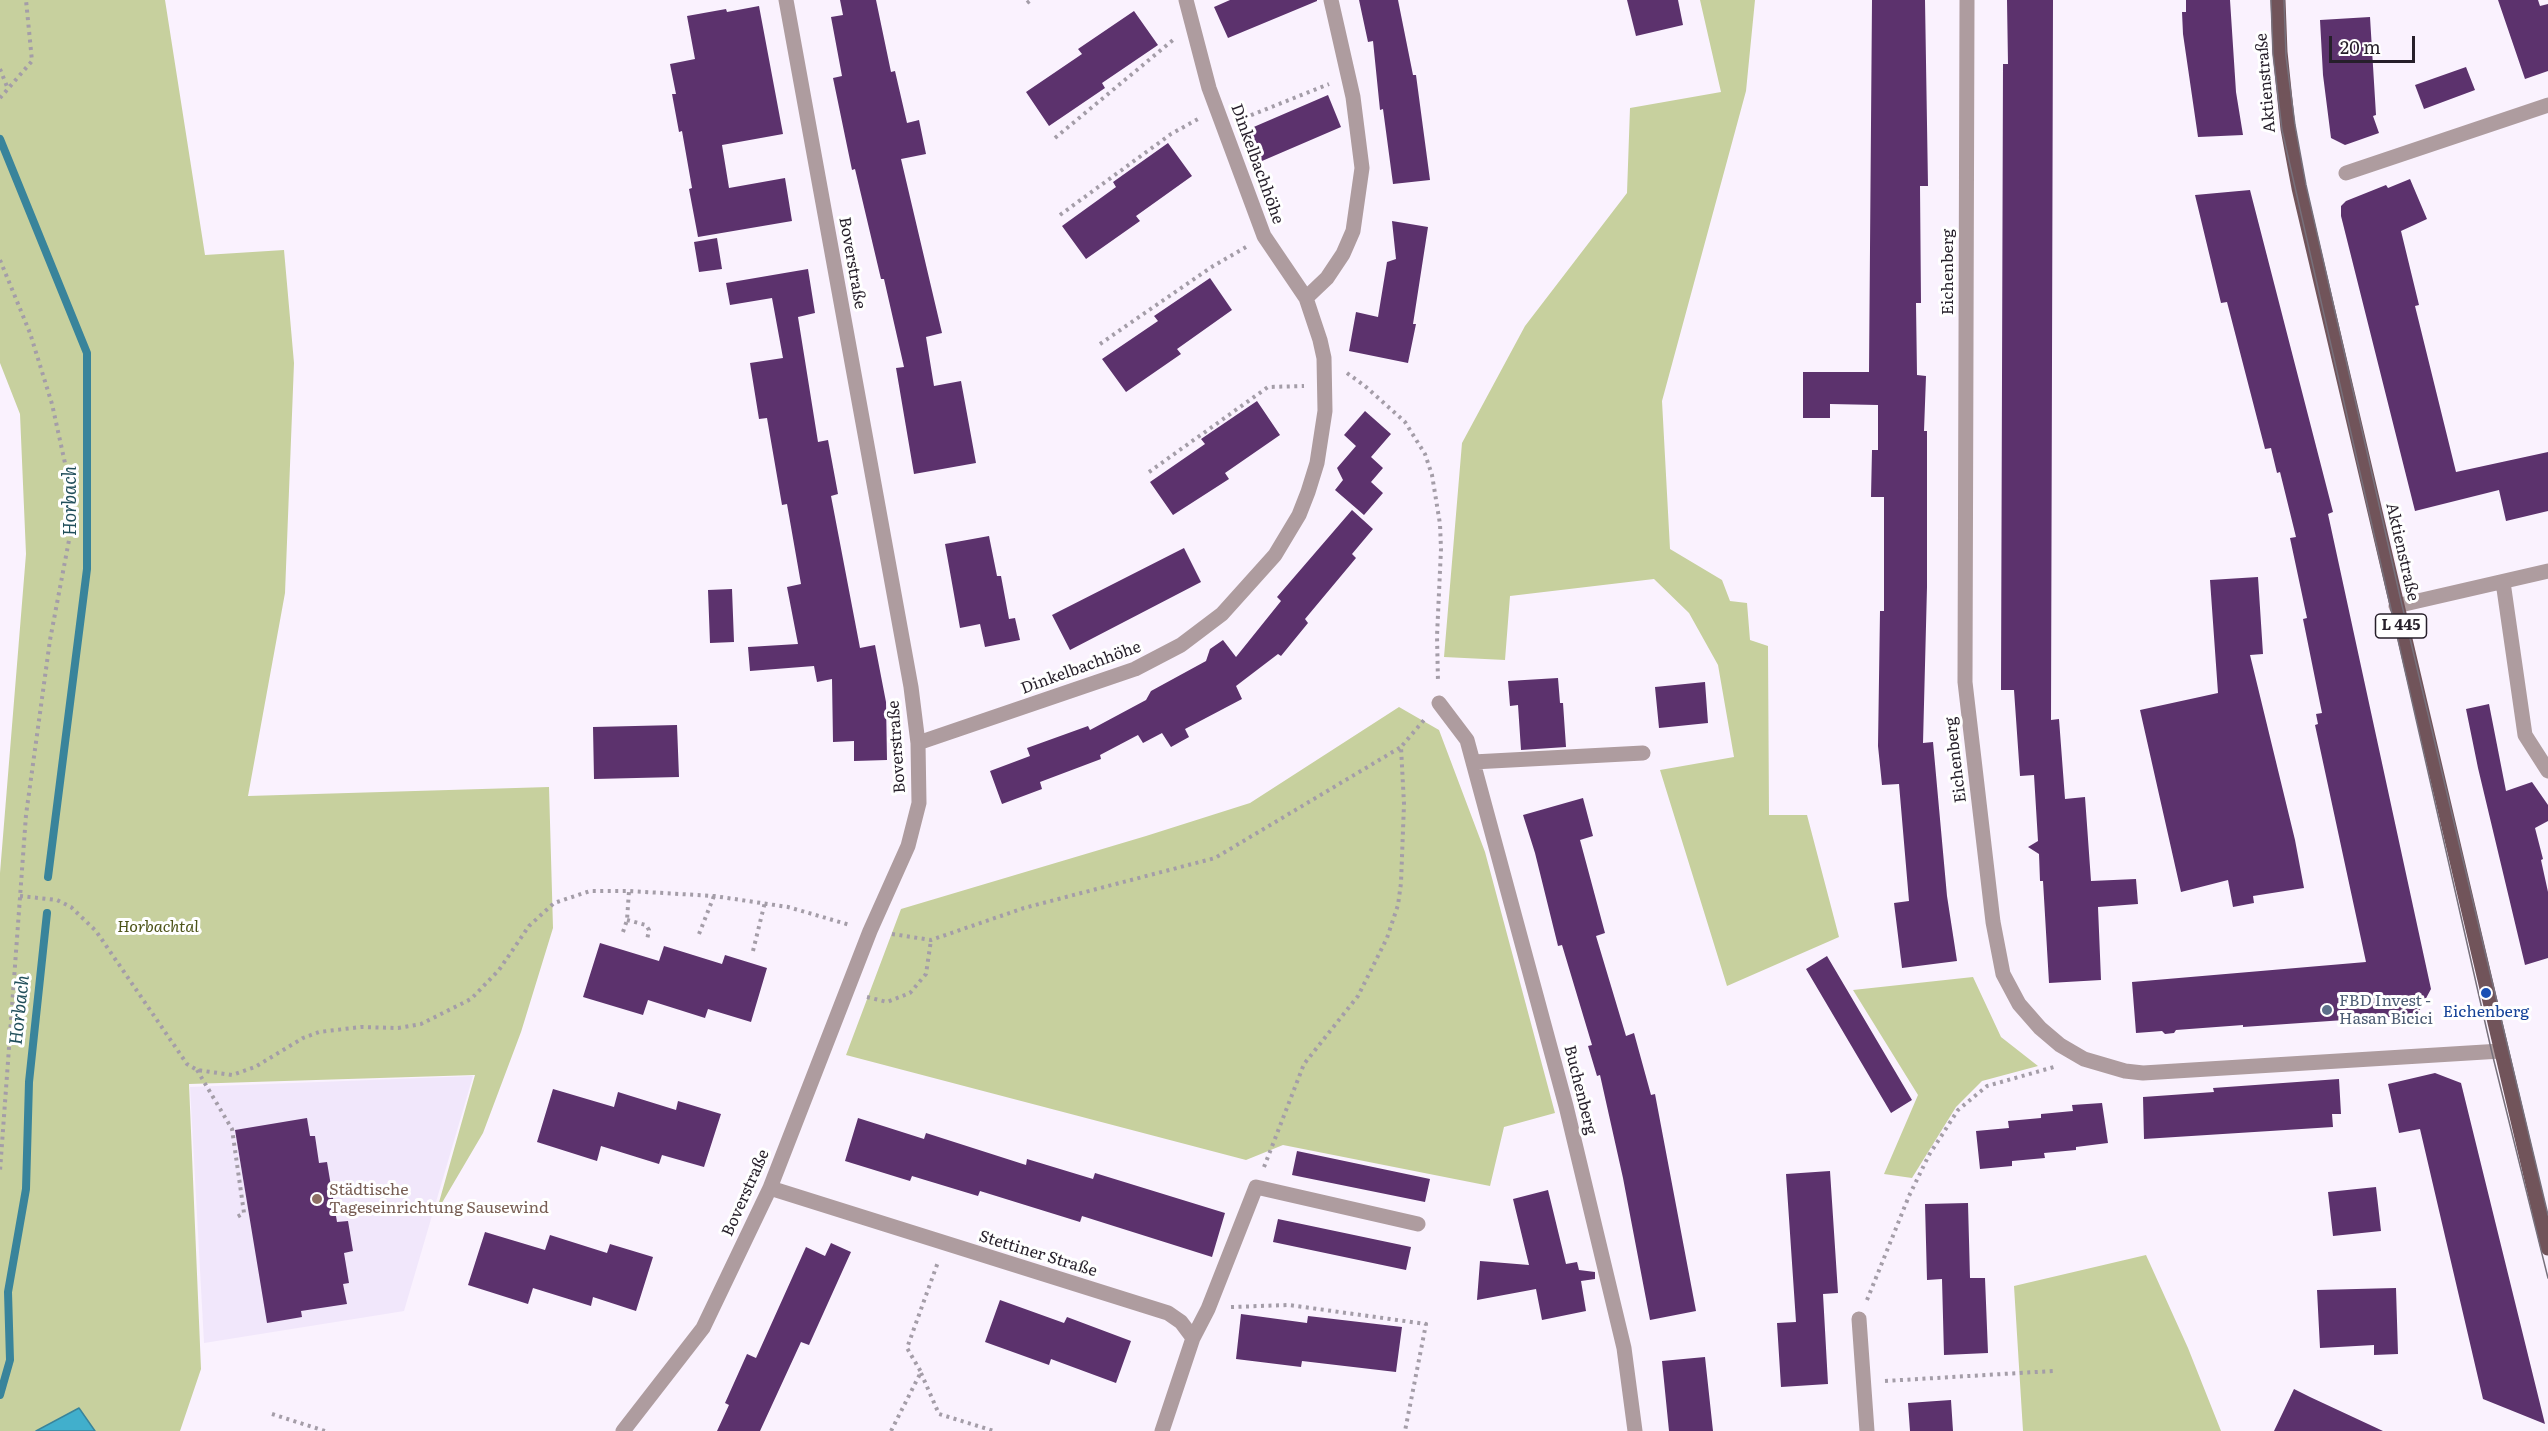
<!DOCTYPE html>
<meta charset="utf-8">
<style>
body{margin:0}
#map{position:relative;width:2548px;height:1431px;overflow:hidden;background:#faf2fe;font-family:Literata,serif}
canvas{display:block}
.scale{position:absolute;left:2329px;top:36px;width:86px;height:27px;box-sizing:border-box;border:3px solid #261f2a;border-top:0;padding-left:8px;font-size:18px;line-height:21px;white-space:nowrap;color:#261f2a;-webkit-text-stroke:4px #fff;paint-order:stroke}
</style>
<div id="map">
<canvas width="2548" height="1431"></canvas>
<div class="scale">20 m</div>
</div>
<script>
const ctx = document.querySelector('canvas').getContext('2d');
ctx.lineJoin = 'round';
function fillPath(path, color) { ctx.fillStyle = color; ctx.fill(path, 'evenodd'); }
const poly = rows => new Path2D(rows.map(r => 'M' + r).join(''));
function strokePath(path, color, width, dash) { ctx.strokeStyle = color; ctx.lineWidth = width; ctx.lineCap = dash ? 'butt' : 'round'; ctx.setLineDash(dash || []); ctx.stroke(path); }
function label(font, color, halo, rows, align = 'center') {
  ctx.font = font + ' Literata,serif'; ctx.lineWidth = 6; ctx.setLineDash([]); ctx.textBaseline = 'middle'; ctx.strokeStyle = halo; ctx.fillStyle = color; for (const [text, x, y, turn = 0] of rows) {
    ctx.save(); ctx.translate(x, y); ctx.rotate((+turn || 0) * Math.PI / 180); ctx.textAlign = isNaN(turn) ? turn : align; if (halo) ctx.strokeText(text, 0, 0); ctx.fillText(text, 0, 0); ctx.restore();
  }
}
fillPath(poly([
 [473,1076,404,1311,204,1343,190,1087]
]), '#f1e7fb');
fillPath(poly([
 [0,0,165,0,205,255,284,250,294,363,285,593,248,796,549,787,553,928,521,1032,483,1133,436,1213,475,1075,189,1084,201,1369,180,1431,95,1431,78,1409,36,1431,0,1431,0,873,26,554,20,414,0,363],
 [1700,0,1755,0,1746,91,1662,401,1670,549,1722,580,1730,601,1747,603,1750,640,1768,646,1769,815,1807,815,1839,937,1727,986,1660,770,1734,757,1718,665,1689,613,1654,579,1510,596,1505,660,1444,657,1462,443,1525,326,1627,193,1630,108,1721,92],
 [1399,707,1439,730,1485,852,1555,1113,1504,1127,1490,1186,1283,1145,1246,1160,846,1055,901,909,1146,836,1250,803],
 [1973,977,2001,1037,2038,1066,1982,1081,1956,1107,1912,1178,1884,1174,1918,1095,1853,990],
 [2146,1255,2188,1348,2221,1431,2023,1431,2014,1286]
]), '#c7d09e');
const water = poly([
 [79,1408,95,1431,36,1431,79,1408]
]);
fillPath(water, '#41afcc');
strokePath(water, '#39849b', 1.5);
strokePath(poly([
 [0,139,87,353,87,569,48,877],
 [0,1395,10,1360,8,1292,26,1189,29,1082,47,913]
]), '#39849b', 8);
fillPath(poly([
 [840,0,876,0,891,72,895,71,907,123,919,120,926,154,901,159,942,333,926,337,934,386,961,381,976,463,914,474,896,368,904,367,884,279,881,279,855,169,852,170,833,78,842,76,831,17,843,15],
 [1230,0,1317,0,1317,1,1228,38,1214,7],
 [1359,0,1398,0,1413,75,1416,75,1430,180,1393,184,1383,109,1380,110,1373,41,1368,42],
 [1627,0,1678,0,1683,25,1636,36],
 [1872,0,1925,0,1928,186,1920,186,1921,303,1916,303,1917,375,1926,376,1924,431,1927,431,1927,587,1923,743,1933,742,1947,896,1957,961,1902,968,1894,903,1909,901,1899,784,1882,785,1878,746,1880,611,1884,611,1884,497,1871,497,1872,450,1878,450,1878,405,1830,404,1830,418,1803,418,1803,372,1869,372],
 [2007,0,2053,0,2051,720,2059,719,2065,799,2085,797,2091,881,2136,879,2138,904,2098,907,2101,980,2049,983,2043,881,2040,881,2039,854,2028,847,2038,841,2034,775,2020,776,2014,690,2001,690,2003,64,2008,64],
 [2186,0,2230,0,2236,92,2243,135,2198,137,2183,34,2182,12,2186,12],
 [2498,0,2538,0,2540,6,2548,4,2548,71,2525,79],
 [759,6,783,134,722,145,729,188,785,178,792,221,698,237,689,189,692,188,682,131,679,132,672,94,676,94,670,64,695,59,687,16,726,9,727,12],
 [1134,11,1158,45,1102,83,1105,88,1049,126,1026,92,1082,54,1078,49],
 [2370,17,2376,115,2373,116,2379,133,2345,145,2331,138,2323,75,2320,20],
 [2466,67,2475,90,2424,109,2415,85],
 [1328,95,1341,127,1262,161,1249,129],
 [1168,143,1192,176,1136,216,1140,221,1086,259,1062,226,1116,187,1113,182],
 [2410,179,2427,219,2401,231,2419,305,2415,306,2456,472,2548,452,2548,511,2506,521,2499,490,2415,511,2341,216,2341,206,2346,201,2386,185,2388,188],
 [2250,190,2333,512,2328,514,2431,989,2417,1015,2243,1027,2243,1025,2176,1030,2174,1033,2165,1034,2162,1031,2136,1033,2132,982,2366,962,2315,725,2318,724,2316,714,2322,713,2303,619,2307,618,2290,538,2296,537,2280,472,2277,473,2271,448,2265,449,2227,302,2221,303,2195,195],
 [1392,221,1428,227,1413,324,1416,324,1408,363,1349,351,1356,312,1378,317,1387,262,1396,259],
 [717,238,722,269,699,272,694,242],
 [808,269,815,313,798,317,818,442,828,440,838,494,831,496,860,648,875,645,886,702,887,760,854,761,854,741,833,742,832,679,817,682,814,666,750,671,748,647,798,644,787,587,801,584,787,504,782,505,767,418,759,419,750,363,783,358,772,298,730,305,726,283],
 [1210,278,1232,310,1177,349,1181,354,1126,392,1102,359,1158,321,1154,316],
 [1257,401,1280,435,1225,473,1229,479,1173,515,1150,482,1205,444,1201,439],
 [1365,411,1391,434,1371,457,1383,468,1371,482,1383,493,1364,515,1335,490,1343,480,1337,468,1356,446,1344,435],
 [1352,510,1373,529,1352,554,1356,558,1305,619,1308,623,1281,656,1278,654,1236,686,1242,699,1185,729,1189,737,1171,747,1162,733,1143,743,1138,735,1100,755,1101,759,1040,782,1042,789,1002,804,990,771,1030,756,1027,748,1088,726,1090,730,1146,700,1151,691,1206,661,1210,649,1223,640,1236,657,1281,601,1277,597],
 [989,536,997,576,1001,576,1009,619,1015,618,1020,640,985,647,980,624,960,628,945,544],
 [1184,548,1201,582,1070,650,1052,615],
 [2258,577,2263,654,2250,655,2295,840,2304,888,2253,896,2254,903,2233,907,2228,880,2181,892,2140,710,2218,693,2210,580],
 [732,589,734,642,710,643,708,590],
 [1558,678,1560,703,1563,703,1566,747,1521,750,1518,705,1510,706,1508,681],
 [1705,682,1708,723,1659,728,1655,687],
 [2489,704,2506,791,2532,782,2548,805,2548,821,2535,828,2543,859,2541,860,2548,892,2548,958,2525,965,2478,768,2466,709],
 [677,725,679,777,594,779,593,727],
 [1583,798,1593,836,1580,840,1605,933,1596,936,1626,1036,1634,1033,1651,1095,1655,1094,1696,1311,1650,1320,1623,1178,1600,1075,1597,1076,1588,1046,1592,1045,1562,945,1558,946,1535,853,1523,815],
 [600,943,659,961,664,946,722,964,725,955,767,968,751,1022,708,1009,705,1018,648,1000,643,1015,583,997],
 [1827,956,1912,1100,1891,1113,1806,969],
 [2435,1073,2461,1083,2545,1424,2483,1399,2420,1129,2399,1133,2388,1084],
 [2339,1079,2341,1114,2332,1114,2333,1127,2144,1139,2143,1097,2214,1092,2213,1088],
 [553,1089,614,1107,618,1092,676,1110,678,1101,721,1114,704,1167,662,1155,659,1164,601,1146,597,1161,537,1142],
 [2102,1103,2108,1143,2076,1147,2076,1150,2044,1153,2045,1158,2012,1161,2012,1166,1980,1169,1976,1131,2009,1128,2008,1121,2041,1118,2041,1114,2073,1111,2072,1105],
 [307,1118,310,1136,315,1136,319,1163,327,1162,337,1222,348,1221,353,1251,344,1253,349,1283,343,1284,347,1304,301,1311,302,1317,267,1323,235,1130],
 [858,1118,924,1139,926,1133,1026,1165,1027,1159,1093,1179,1095,1173,1225,1213,1212,1257,1082,1216,1080,1222,980,1191,978,1196,912,1176,910,1181,845,1161],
 [1297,1151,1430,1179,1425,1202,1292,1175],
 [1830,1171,1838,1293,1823,1294,1828,1384,1781,1387,1777,1323,1796,1322,1786,1174],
 [2376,1187,2381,1231,2333,1236,2328,1192],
 [1548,1190,1566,1264,1577,1262,1579,1270,1595,1272,1595,1279,1581,1281,1586,1311,1542,1320,1536,1289,1477,1300,1480,1261,1529,1265,1513,1199],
 [1968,1203,1970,1278,1985,1278,1988,1353,1944,1355,1942,1279,1927,1280,1925,1204],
 [1278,1219,1411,1247,1406,1270,1273,1242],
 [485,1232,545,1250,550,1235,607,1253,610,1244,653,1257,636,1311,593,1297,591,1306,533,1288,528,1304,468,1285],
 [831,1243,851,1252,809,1345,801,1342,760,1431,717,1431,729,1405,725,1403,747,1354,756,1358,806,1247,825,1256],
 [2396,1288,2398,1354,2374,1355,2374,1345,2320,1348,2317,1290],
 [1000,1300,1064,1323,1067,1317,1131,1341,1116,1383,1051,1359,1049,1365,985,1342],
 [1241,1314,1307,1323,1308,1316,1402,1327,1396,1372,1302,1361,1301,1367,1236,1359],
 [1705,1357,1713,1431,1669,1431,1662,1361],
 [2294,1389,2310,1397,2383,1431,2274,1431],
 [1951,1400,1953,1431,1910,1431,1908,1403]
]), '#5c326d');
strokePath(poly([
 [1027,3,1031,0],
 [0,69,8,89],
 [0,98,32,61,26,0],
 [1244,118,1329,84],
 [1055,138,1173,40],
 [1060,215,1171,134,1198,119],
 [0,260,30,333,52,404,72,495,70,535,50,640,26,815,0,1171],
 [1100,344,1210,268,1246,247],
 [1347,373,1365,386,1405,422,1425,454,1432,475,1440,524,1441,549,1437,636,1438,682],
 [1149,472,1268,387,1304,386],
 [20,896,57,900,71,907,96,931,187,1064,197,1070,232,1075,255,1067,303,1038,319,1032,361,1027,398,1028,421,1024,471,999,499,970,529,926,554,903,590,891,629,891,714,896,788,907,850,925],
 [627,920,646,925,649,930,647,940],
 [623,932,627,920,629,891],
 [699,934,714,896],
 [892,934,931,940,1024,908,1215,858,1401,747],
 [753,951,765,902],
 [867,997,887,1002,910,993,926,974,931,940],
 [197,1070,232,1129,244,1213,235,1218],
 [1264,1167,1304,1064,1358,996,1387,938,1398,905,1401,883,1404,804,1401,747,1424,720],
 [1867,1300,1909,1196,1929,1155,1958,1110,1987,1086,2054,1067],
 [1231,1307,1289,1305,1426,1324,1405,1431],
 [921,1373,939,1414,994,1431],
 [1885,1381,2053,1371],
 [272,1414,325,1431],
 [891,1431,921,1372,907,1348,938,1262]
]), '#a49da8', 4, [3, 4.5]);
strokePath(poly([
 [1967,0,1965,682,1993,922,2003,974,2019,1004,2040,1028,2060,1045,2084,1059,2125,1071,2143,1073,2501,1051],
 [2346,173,2548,105],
 [1306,298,1327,278,1343,254,1353,231,1362,168,1353,97,1331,0],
 [2503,582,2525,735,2548,771],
 [2396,606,2548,571],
 [1439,703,1467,740,1566,1106,1624,1348,1635,1431],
 [918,743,1135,669,1181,645,1222,614,1275,555,1299,515,1308,492,1317,463,1325,411,1324,358,1320,340,1306,298,1264,236,1209,88,1186,0],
 [1473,762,1643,753],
 [770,1188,1168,1313,1181,1322,1193,1338,1162,1431],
 [1859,1319,1867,1431],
 [1193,1338,1208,1309,1256,1187,1418,1224],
 [623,1431,703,1328,770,1188,870,931,908,846,919,803,918,743,911,687,786,0]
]), '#ae9c9f', 15);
strokePath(poly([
 [2278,0,2280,52,2288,129,2299,188,2548,1248]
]), '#71545a', 15);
strokePath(poly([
 [2271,0,2273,54,2282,130,2492,1053,2548,1278],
 [2284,0,2286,56,2295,125,2306,185,2402,605,2548,1215]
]), '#77707b', 1.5);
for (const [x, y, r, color] of [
 [2486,993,6,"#1a4fb4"],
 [2327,1010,6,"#5c6f8a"],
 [317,1199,6,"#8d6e63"]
]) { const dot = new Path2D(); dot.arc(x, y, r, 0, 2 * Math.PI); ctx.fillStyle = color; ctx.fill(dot); strokePath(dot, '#fff', 2); }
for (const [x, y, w] of [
 [2401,626,51]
]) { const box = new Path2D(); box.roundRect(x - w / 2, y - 12, w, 24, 4.5); ctx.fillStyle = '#fff'; ctx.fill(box); strokePath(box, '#261f2a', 1.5); }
label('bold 15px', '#261f2a', null, [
 ["L 445",2401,626]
]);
label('16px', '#261f2a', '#fff', [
 ["Aktienstraße",2266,83,-95],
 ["Dinkelbachhöhe",1257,164,70],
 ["Boverstraße",852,263,80],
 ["Eichenberg",1948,272,-90],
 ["Aktienstraße",2402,552,77],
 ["Dinkelbachhöhe",1081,668,-20],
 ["Boverstraße",897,747,-94],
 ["Eichenberg",1956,760,-97],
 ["Buchenberg",1580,1090,76],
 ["Boverstraße",746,1193,-66],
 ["Stettiner Straße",1038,1254,17]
]);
label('italic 16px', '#4d5419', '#fff', [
 ["Horbachtal",158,927]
]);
label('16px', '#4e5e75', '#fff', [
 ["FBD Invest -",2339,1001],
 ["Hasan Bicici",2339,1019]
], 'left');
label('16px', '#164399', '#fff', [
 ["Eichenberg",2486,1012]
]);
label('16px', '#785e54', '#fff', [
 ["Städtische",329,1190],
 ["Tageseinrichtung Sausewind",329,1208]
], 'left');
label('italic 18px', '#214f5b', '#fff', [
 ["Horbach",71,501,-90],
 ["Horbach",20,1010,-84]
]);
</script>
